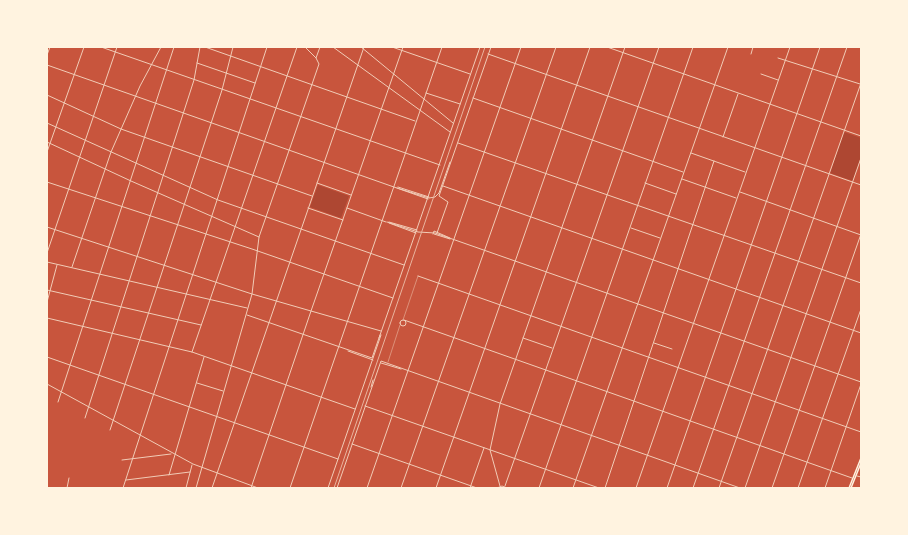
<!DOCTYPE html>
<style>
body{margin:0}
#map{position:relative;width:908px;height:535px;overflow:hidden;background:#c8553d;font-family:"Public Sans",sans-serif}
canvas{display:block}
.frame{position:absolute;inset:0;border:48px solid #fff3e0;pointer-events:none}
</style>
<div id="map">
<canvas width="908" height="535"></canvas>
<div class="frame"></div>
</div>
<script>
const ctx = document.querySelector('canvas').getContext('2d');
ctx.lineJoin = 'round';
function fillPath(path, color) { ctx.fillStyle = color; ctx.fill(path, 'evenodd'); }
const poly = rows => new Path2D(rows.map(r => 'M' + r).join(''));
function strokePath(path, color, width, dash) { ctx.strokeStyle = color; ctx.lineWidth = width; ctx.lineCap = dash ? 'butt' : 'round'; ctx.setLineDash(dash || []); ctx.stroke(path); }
fillPath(poly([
 [844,132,861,138,861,156,853,181,830,173],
 [318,185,349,196,341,218,310,207]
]), '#ae4732');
strokePath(poly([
 [403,320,418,276],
 [388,362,400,325]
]), '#f1ccb7', 0.5);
strokePath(poly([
 [101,47,440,165],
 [205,47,415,121],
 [305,47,316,58],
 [333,47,450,132],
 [361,47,453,123],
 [392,47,470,74],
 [607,47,861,136],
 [488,54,861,185],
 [751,54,753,47],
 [778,58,860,84],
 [197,63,255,83],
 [47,65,428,199],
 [761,74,778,80],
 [426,93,460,104],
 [47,95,121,129,312,196],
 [473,98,683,172],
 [47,123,218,200,404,265],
 [723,137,738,94],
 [47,142,131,181,259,237],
 [458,143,861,283],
 [47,152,84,47],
 [691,153,745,172],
 [682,179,736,198],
 [47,182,252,249,393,298],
 [317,183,351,195],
 [645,183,676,194],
 [443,186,861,333],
 [398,187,429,197],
 [397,188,429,198,435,197,439,193,450,162],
 [740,192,861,235],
 [308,208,343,220],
 [347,208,386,222],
 [387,222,418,232,435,233,861,382],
 [389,222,417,230],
 [389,223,416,233],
 [47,227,252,294,259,237,319,64,316,58,320,47],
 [631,228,660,238],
 [437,233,448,202,439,196,491,47],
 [433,234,434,231,450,238],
 [434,234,450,239],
 [47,253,117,47],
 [72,267,111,152,140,86,161,47],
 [418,276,861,432],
 [47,290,201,325],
 [47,302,57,265],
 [247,315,372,358,380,335],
 [47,318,192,352,355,409],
 '400 323a3 3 0 1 1 6 0a3 3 0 1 1-6 0Z',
 [404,320,852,478],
 [379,338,480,47],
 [523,338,552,348],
 [654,343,672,349],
 [348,351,373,360],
 [192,352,297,47],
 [47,357,338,459],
 [381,363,401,369],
 [197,383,223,391],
 [47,384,193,464,258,488],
 [371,387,373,380],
 [58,402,174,47],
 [365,406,599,488],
 [85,418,194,80,200,47],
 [110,430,222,90,233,47],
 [352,444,477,488],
 [122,460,171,454],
 [169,475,204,357],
 [857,476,861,477],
 [126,480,190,472],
 [500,486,490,450,500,404,625,47],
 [505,486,659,47],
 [67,488,69,478],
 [123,488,267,47],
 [186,488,192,465],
 [251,488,311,311,381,331],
 [290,488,442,47],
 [328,488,381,335],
 [337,488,381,361,740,488],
 [367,488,521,47],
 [401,488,556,47],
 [436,488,590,47],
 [470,488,484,448],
 [497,488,502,486,507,488],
 [539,488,693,47],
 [605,488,714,161],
 [636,488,790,47],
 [667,488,820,47],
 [693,488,847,47],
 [719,488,861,83],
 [745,488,861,158],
 [772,488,861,234],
 [798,488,861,309],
 [825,488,861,384]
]), '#f1ccb7', 1);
strokePath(poly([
 [47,55,50,47],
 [47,262,247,308],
 [196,488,252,294,311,311,403,47],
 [212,488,364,47],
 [573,488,728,47]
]), '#f1ccb7', 1);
strokePath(poly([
 [849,488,861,458],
 [851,488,861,463]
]), '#fff3e0', 1.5);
strokePath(poly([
 [334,488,485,47]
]), '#e9b49f', 1);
</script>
